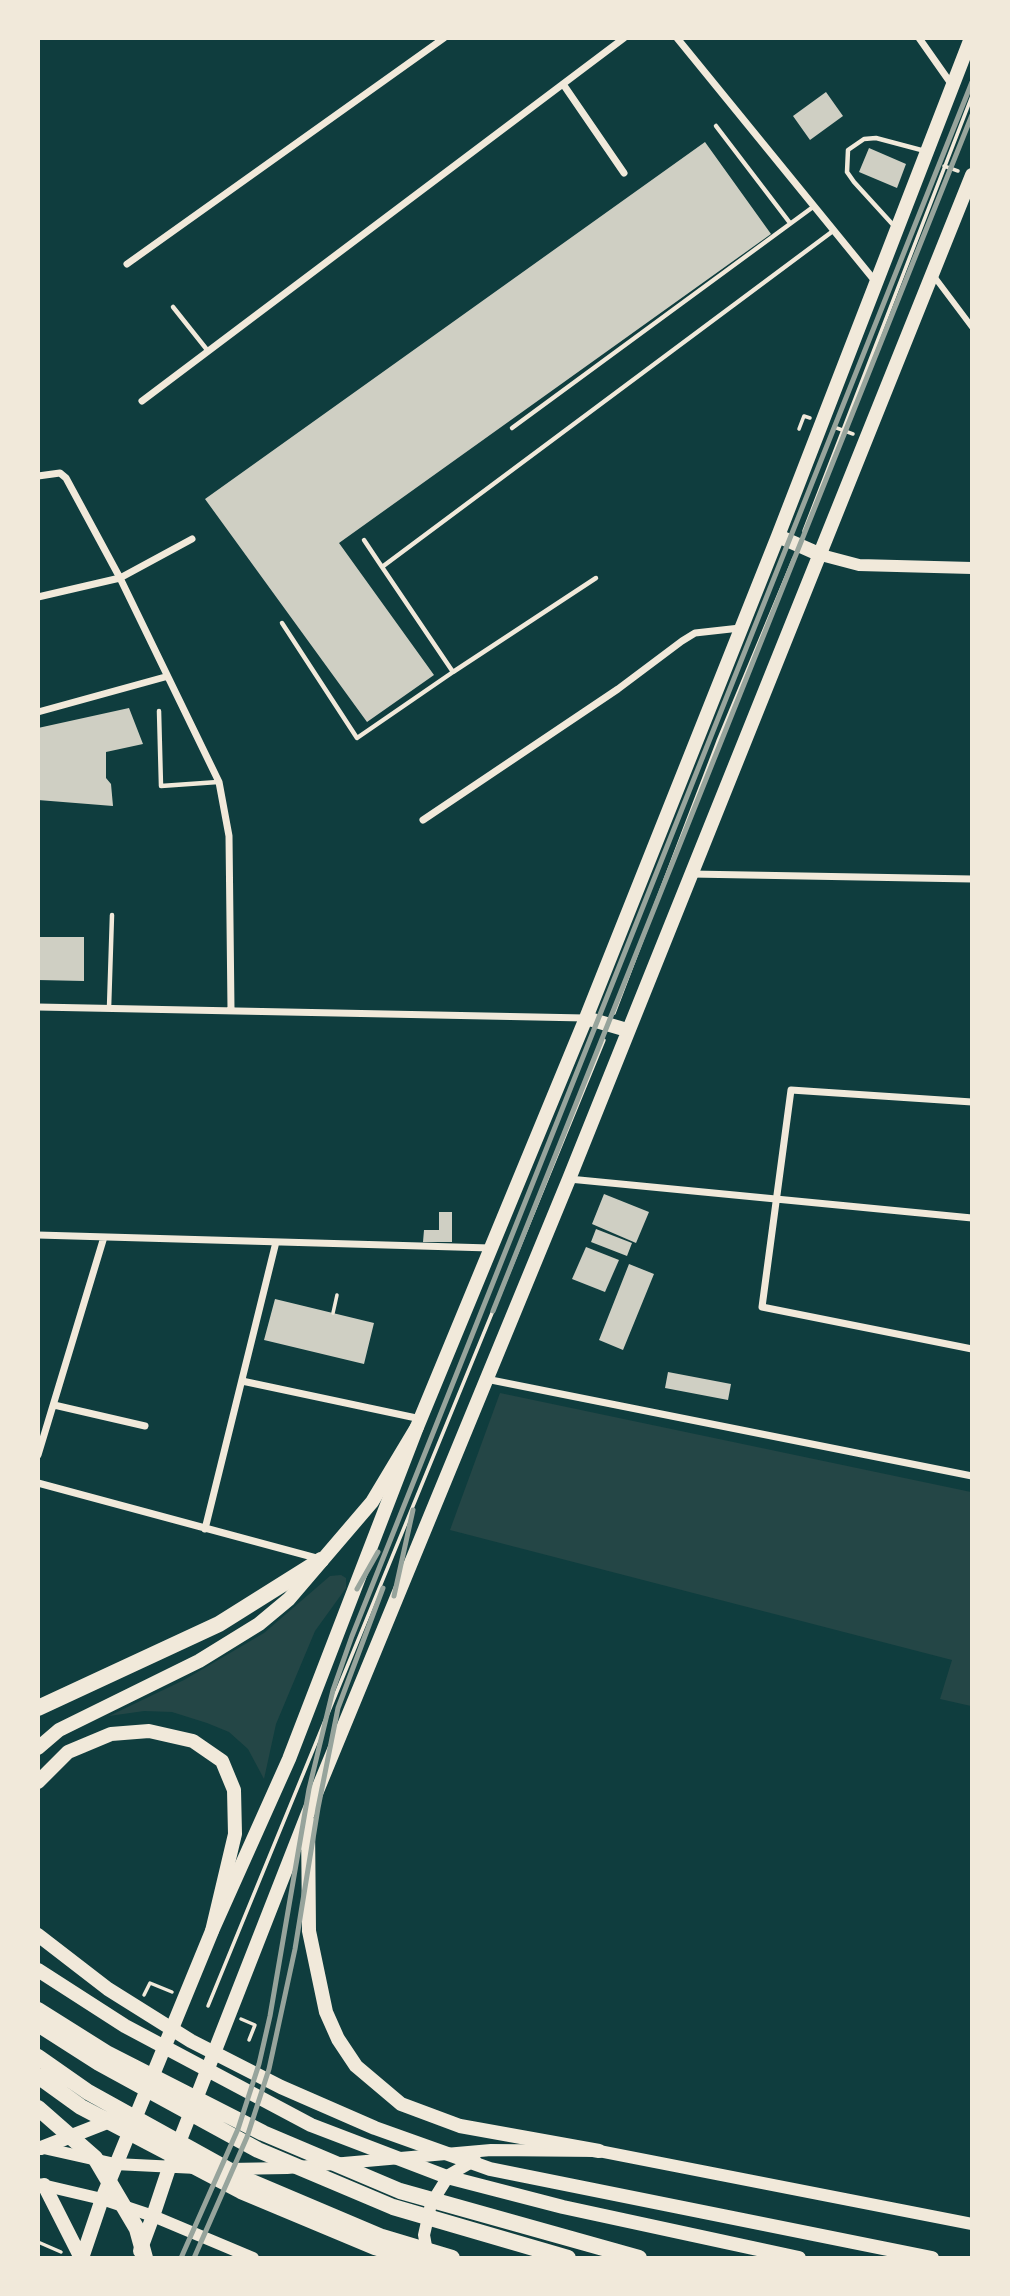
<!DOCTYPE html>
<style>
body{margin:0}
#map{position:relative;width:1010px;height:2296px;overflow:hidden;background:#0f3d3e;font-family:"Work Sans",sans-serif}
canvas{display:block}
.frame{position:absolute;inset:0;border:40px solid #f1e9da;pointer-events:none}
</style>
<div id="map">
<canvas width="1010" height="2296"></canvas>
<div class="frame"></div>
</div>
<script>
const ctx = document.querySelector('canvas').getContext('2d');
ctx.lineJoin = 'round';
function fillPath(path, color) { ctx.fillStyle = color; ctx.fill(path, 'evenodd'); }
const poly = rows => new Path2D(rows.map(r => 'M' + r).join(''));
function strokePath(path, color, width, dash) { ctx.strokeStyle = color; ctx.lineWidth = width; ctx.lineCap = dash ? 'butt' : 'round'; ctx.setLineDash(dash || []); ctx.stroke(path); }
fillPath(poly([
 [500,1393,971,1492,971,1706,940,1699,952,1660,450,1530],
 [341,1575,346,1578,346,1588,315,1631,276,1724,264,1779,248,1749,229,1732,207,1723,172,1712,144,1711,109,1716,184,1680,264,1633,330,1576]
]), '#244646');
fillPath(poly([
 [826,92,843,116,810,140,793,116],
 [705,142,771,234,339,543,434,675,367,722,205,499],
 [869,148,906,164,897,188,859,172],
 [129,708,143,744,106,752,106,778,111,784,113,806,38,800,38,728],
 [38,937,84,937,84,981,38,980],
 [604,1194,649,1212,636,1243,592,1224],
 [439,1212,452,1212,452,1242,423,1242,424,1230,439,1230],
 [596,1229,632,1243,627,1256,591,1242],
 [586,1247,619,1260,605,1292,572,1279],
 [629,1264,654,1274,623,1350,599,1340],
 [275,1299,374,1323,364,1364,264,1340],
 [668,1372,731,1384,728,1400,665,1388]
]), '#cfcfc3');
strokePath(poly([
 [944,166,958,171],
 [834,427,853,434],
 [799,429,804,416,810,418],
 [804,531,972,96],
 [614,1013,718,741,794,558],
 [333,1313,337,1295],
 [144,1995,150,1983,172,1992],
 [208,2006,604,1040],
 [241,2019,255,2025,249,2040],
 [38,2242,61,2252]
]), '#f1e9da', 3.5);
strokePath(poly([
 [716,126,790,223],
 [895,227,854,182,847,172,848,150,864,139,876,138,925,151],
 [173,307,208,351],
 [512,428,813,207],
 [364,540,382,567],
 [596,578,453,672,382,567,833,231],
 [282,623,357,738,453,672],
 [159,711,161,786,218,782],
 [109,1008,112,915]
]), '#f1e9da', 4.5);
strokePath(poly([
 [933,275,972,327]
]), '#f1e9da', 6);
strokePath(poly([
 [677,38,875,281],
 [919,38,952,85],
 [563,84,624,173],
 [127,264,444,38],
 [142,401,624,38],
 [38,476,60,473,66,478,120,578,219,782,229,836,231,1009],
 [38,597,120,578,192,539],
 [38,712,165,677],
 [423,820,618,689,682,641,695,633,740,628],
 [691,874,972,879],
 [38,1007,585,1018],
 [972,1102,791,1090,762,1307,972,1349],
 [569,1179,972,1218],
 [38,1235,490,1248],
 [486,1379,972,1476],
 [242,1381,421,1419],
 [54,1405,145,1426],
 [38,1455,104,1237],
 [38,1483,320,1559],
 [205,1529,276,1242]
]), '#f1e9da', 7);
strokePath(poly([
 [821,555,859,565,972,568],
 [39,2147,115,2164,197,2168],
 [229,2169,287,2168,491,2150,599,2151,972,2224],
 [38,2184,102,2199,153,2216,253,2258],
 [428,2257,424,2235,431,2204,449,2175,475,2160]
]), '#f1e9da', 12);
strokePath(poly([
 [778,536,821,555],
 [586,1018,627,1030],
 [308,1822,309,1931,326,2012,338,2039,356,2066,401,2104,460,2126,599,2151],
 [41,2148,115,2119],
 [102,2199,212,1931,289,1759,417,1427,586,1018,778,536,971,38],
 [153,2216,169,2168,308,1813,569,1179,972,175]
]), '#f1e9da', 14);
strokePath(poly([
 [38,1748,59,1730,199,1661,259,1624,289,1599,372,1502,417,1427],
 [38,1782,68,1752,111,1734,149,1731,193,1741,222,1761,234,1790,235,1834,212,1931],
 [38,1935,108,1989,191,2041,281,2087,375,2128,490,2169,932,2258],
 [38,1970,125,2026,311,2125,447,2177,563,2207,799,2258],
 [44,2185,81,2258],
 [140,2251,153,2216],
 [82,2258,102,2199]
]), '#f1e9da', 14);
strokePath(poly([
 [38,1708,219,1624,321,1560],
 [38,2010,108,2054,263,2133,400,2191,639,2258],
 [38,2024,99,2063,258,2150,393,2207,568,2258],
 [38,2057,88,2092,245,2179,382,2237,452,2258],
 [38,2076,81,2107,241,2191,375,2247,411,2258],
 [38,2108,95,2158,137,2229,145,2258]
]), '#f1e9da', 16);
strokePath(poly([
 [493,1311,972,115],
 [357,1589,378,1552],
 [394,1596,413,1510],
 [181,2258,238,2129,259,2064,270,2016,309,1789,333,1690,352,1636,972,82],
 [194,2258,247,2137,269,2069,295,1949,318,1808,338,1708,383,1588]
]), '#97a49c', 5);
</script>
